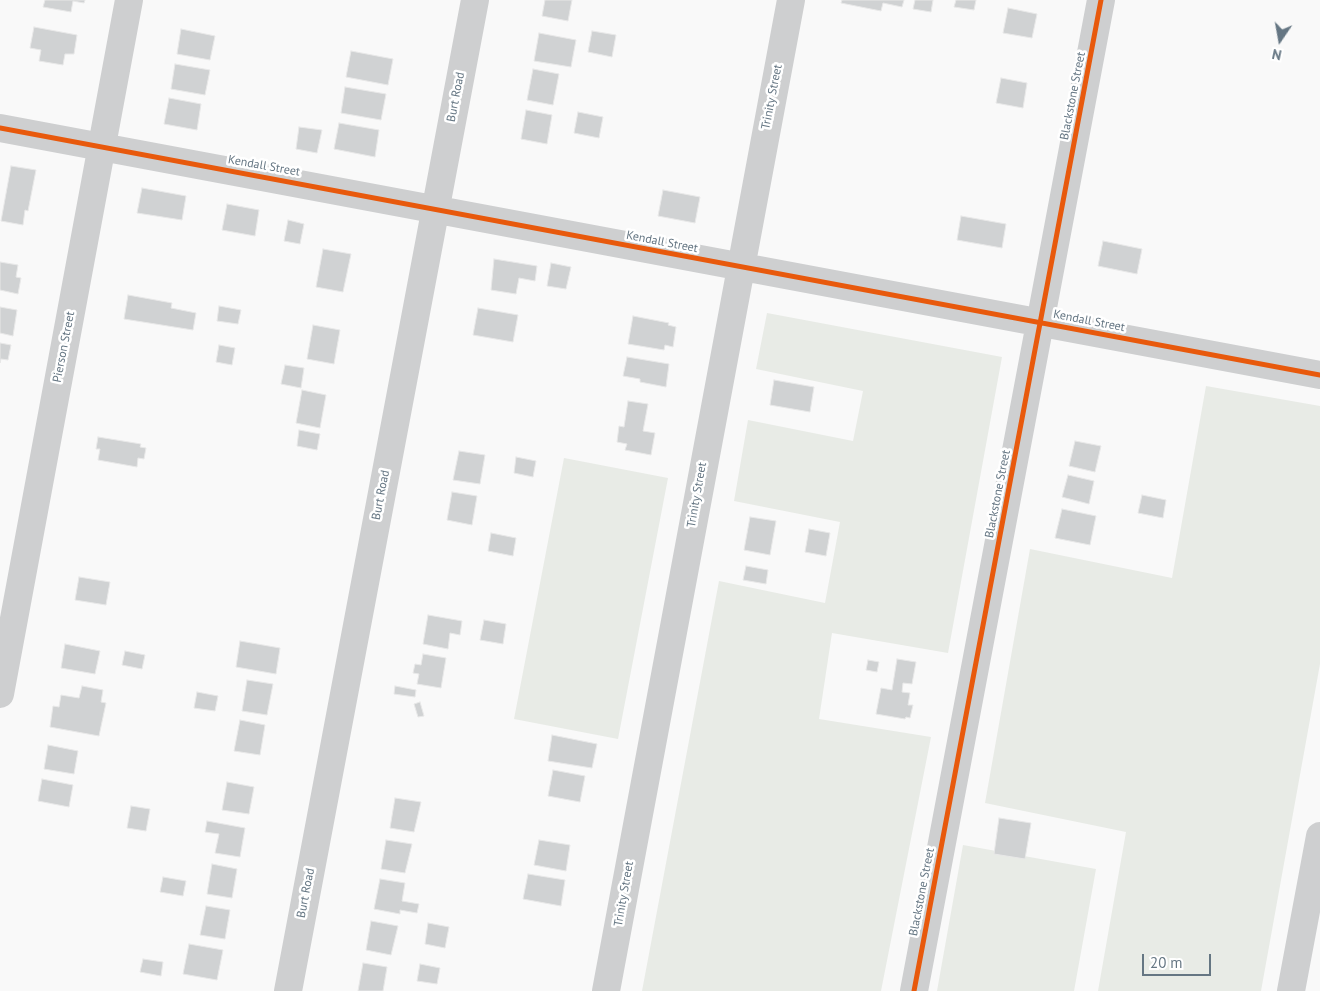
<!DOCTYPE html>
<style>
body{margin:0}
#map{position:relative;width:1320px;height:991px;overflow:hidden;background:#f9f9f9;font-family:"PT Sans",sans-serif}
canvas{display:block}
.north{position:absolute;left:1255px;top:15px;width:50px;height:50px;-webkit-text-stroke:4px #fff;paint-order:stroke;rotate:192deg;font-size:14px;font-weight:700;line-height:20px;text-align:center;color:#657683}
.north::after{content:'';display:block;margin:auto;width:18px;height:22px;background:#657683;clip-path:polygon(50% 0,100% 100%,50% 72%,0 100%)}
.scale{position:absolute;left:1142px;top:954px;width:69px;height:22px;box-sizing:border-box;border:2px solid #657683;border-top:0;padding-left:6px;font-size:15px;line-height:18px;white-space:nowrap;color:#657683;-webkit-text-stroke:4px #fff;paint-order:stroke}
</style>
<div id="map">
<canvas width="1320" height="991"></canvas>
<div class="north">N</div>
<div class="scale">20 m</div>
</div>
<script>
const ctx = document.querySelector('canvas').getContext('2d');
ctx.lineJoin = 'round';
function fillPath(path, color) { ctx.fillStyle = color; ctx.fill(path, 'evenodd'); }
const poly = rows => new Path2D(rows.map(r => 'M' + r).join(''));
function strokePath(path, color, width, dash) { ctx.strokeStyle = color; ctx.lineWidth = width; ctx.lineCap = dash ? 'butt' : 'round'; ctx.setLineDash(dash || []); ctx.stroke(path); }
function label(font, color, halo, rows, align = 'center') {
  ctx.font = font + ' "PT Sans",sans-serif'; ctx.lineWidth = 5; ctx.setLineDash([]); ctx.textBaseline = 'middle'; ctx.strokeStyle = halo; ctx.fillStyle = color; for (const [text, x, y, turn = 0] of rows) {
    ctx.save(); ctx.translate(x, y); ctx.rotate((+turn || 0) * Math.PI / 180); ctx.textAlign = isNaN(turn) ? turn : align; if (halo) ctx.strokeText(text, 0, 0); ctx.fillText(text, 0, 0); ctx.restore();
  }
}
fillPath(poly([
 [767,313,1002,357,948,653,832,633,819,719,931,737,881,991,642,991,719,581,825,603,840,522,734,501,748,420,853,441,863,391,756,369],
 [1206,386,1320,406,1320,664,1261,991,1098,991,1126,832,985,803,1030,549,1172,578],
 [564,458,668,478,618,739,514,719],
 [963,845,1096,869,1074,991,937,991]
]), '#e8ebe6');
const building = poly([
 [45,0,85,0,84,3,73,1,71,12,43,7,45,0],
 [545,0,572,0,568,21,542,16,545,0],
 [842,0,904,0,902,7,883,3,881,11,841,3,842,0],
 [915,0,933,0,931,12,913,9,915,0],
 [956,0,976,0,974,10,954,7,956,0],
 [1008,8,1037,14,1032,38,1003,33,1008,8],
 [34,27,77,35,74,54,65,54,63,65,39,61,41,50,30,48,34,27],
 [181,29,215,36,210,60,177,54,181,29],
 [592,31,616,35,612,57,588,52,592,31],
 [539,33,576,40,571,67,534,61,539,33],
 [351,51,393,59,388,85,346,77,351,51],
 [175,64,210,70,205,95,171,89,175,64],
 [533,69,559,74,553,105,527,100,533,69],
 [1001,78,1027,83,1023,108,996,103,1001,78],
 [345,87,386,94,381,120,341,113,345,87],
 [169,98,201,104,197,130,164,124,169,98],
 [526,110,552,115,547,144,521,139,526,110],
 [578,112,603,117,599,138,574,133,578,112],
 [339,123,379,130,375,157,334,149,339,123],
 [299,127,322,130,317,153,296,149,299,127],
 [11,166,36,170,28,211,25,210,23,225,1,221,11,166],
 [142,188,186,196,182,220,137,213,142,188],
 [663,190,700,197,695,223,658,216,663,190],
 [227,204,259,210,255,236,222,230,227,204],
 [961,216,1006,224,1002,248,957,240,961,216],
 [288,220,304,224,300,244,284,241,288,220],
 [1103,241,1142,249,1137,274,1098,266,1103,241],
 [323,249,351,254,343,292,316,287,323,249],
 [494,259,537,266,535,281,519,278,516,294,491,290,494,259],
 [0,262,18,265,16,277,21,278,18,294,0,290,0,262],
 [551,263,571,267,566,289,547,286,551,263],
 [128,295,172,303,171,308,196,313,193,330,124,319,128,295],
 [219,306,241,310,238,324,217,321,219,306],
 [0,307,17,310,13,336,0,333,0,307],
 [478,308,518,315,513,342,473,335,478,308],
 [633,316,669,323,668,325,676,327,673,347,665,345,664,350,628,344,633,316],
 [313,325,340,330,334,364,307,359,313,325],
 [0,343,11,345,8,360,1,359,0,363,0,343],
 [219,345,235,348,232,365,216,362,219,345],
 [627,357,669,364,666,387,640,382,640,379,623,376,627,357],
 [285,365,304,368,301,388,281,384,285,365],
 [774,380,814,387,810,412,770,405,774,380],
 [302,390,326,395,320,428,296,423,302,390],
 [628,401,648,404,643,431,655,433,651,455,625,450,627,444,617,442,619,426,624,427,628,401],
 [299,430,320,434,317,450,297,446,299,430],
 [98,437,141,444,140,447,146,448,144,459,138,458,137,467,98,460,100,449,96,449,98,437],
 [1075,441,1101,446,1095,472,1069,466,1075,441],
 [459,451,485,455,480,484,453,480,459,451],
 [516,457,536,461,533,477,514,473,516,457],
 [1068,475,1094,481,1089,504,1062,497,1068,475],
 [452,492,477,496,472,525,447,520,452,492],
 [1142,495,1166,500,1163,518,1138,513,1142,495],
 [1062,509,1096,516,1090,545,1055,538,1062,509],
 [750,517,776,521,770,555,744,550,750,517],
 [809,529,830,533,826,556,805,552,809,529],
 [491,533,516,538,513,556,488,551,491,533],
 [746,566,768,570,766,584,743,580,746,566],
 [79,577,110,582,106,605,75,600,79,577],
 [428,615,462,621,460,635,450,633,448,649,423,644,428,615],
 [484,620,506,624,503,644,480,640,484,620],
 [240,641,280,648,276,674,236,667,240,641],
 [65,644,100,651,95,674,61,668,65,644],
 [125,651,145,655,142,669,122,665,125,651],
 [423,654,446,658,441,688,417,684,419,674,413,673,415,664,421,665,423,654],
 [897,659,916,662,912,684,903,683,902,692,910,693,908,705,913,705,910,718,906,717,905,719,876,714,881,688,892,690,897,659],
 [868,660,879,662,877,672,866,670,868,660],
 [247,680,273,684,267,715,242,711,247,680],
 [82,686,103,690,101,702,106,703,99,736,50,727,53,706,59,707,61,695,79,698,82,686],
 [395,686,416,690,415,697,394,694,395,686],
 [197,692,218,696,215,711,194,708,197,692],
 [420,702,424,716,418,717,414,704,420,702],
 [240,720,265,725,260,755,234,751,240,720],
 [552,735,597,744,592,768,548,761,552,735],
 [48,745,78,751,74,774,44,769,48,745],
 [553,770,585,776,580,802,548,796,553,770],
 [42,779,73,785,69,807,38,801,42,779],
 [227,782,254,787,249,814,222,810,227,782],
 [395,798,421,802,414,832,390,828,395,798],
 [131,806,150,809,146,831,127,828,131,806],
 [999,818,1031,823,1025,859,994,854,999,818],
 [207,821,245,828,240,857,215,853,219,834,205,832,207,821],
 [386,840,412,844,405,873,381,869,386,840],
 [539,840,570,845,566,871,534,865,539,840],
 [212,864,237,869,232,898,207,894,212,864],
 [528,874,565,880,561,906,523,899,528,874],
 [163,877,186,881,183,896,160,892,163,877],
 [380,879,405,883,402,901,419,904,417,913,400,910,400,914,374,909,380,879],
 [206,906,230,910,225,939,200,935,206,906],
 [371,921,398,926,391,955,366,950,371,921],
 [428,923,449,927,445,948,425,944,428,923],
 [189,944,223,950,217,980,183,974,189,944],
 [143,959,163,962,161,976,140,972,143,959],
 [363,963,387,967,383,991,358,991,363,963],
 [420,964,440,968,437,984,417,981,420,964]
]);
fillPath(building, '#d0d2d3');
strokePath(building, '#e8e8e8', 1);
strokePath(poly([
 [0,128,1320,375],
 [0,694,129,0],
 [288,991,475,0],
 [606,991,791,0],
 [914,991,1101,0],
 [1291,991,1320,836]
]), '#cecfd0', 28);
strokePath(poly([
 [0,128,1320,375],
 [914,991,1101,0]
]), '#e8590c', 5);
label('12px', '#657683', '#fff', [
 ["Blackstone Street",1073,96,-79],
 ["Burt Road",456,97,-79],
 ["Trinity Street",772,97,-79],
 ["Kendall Street",264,166,10],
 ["Kendall Street",662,242,11],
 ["Kendall Street",1089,321,11],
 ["Pierson Street",64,347,-79],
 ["Blackstone Street",998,494,-79],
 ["Burt Road",381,495,-79],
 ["Trinity Street",697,495,-80],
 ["Blackstone Street",922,892,-79],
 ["Burt Road",306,893,-79],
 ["Trinity Street",624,894,-80]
]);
</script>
